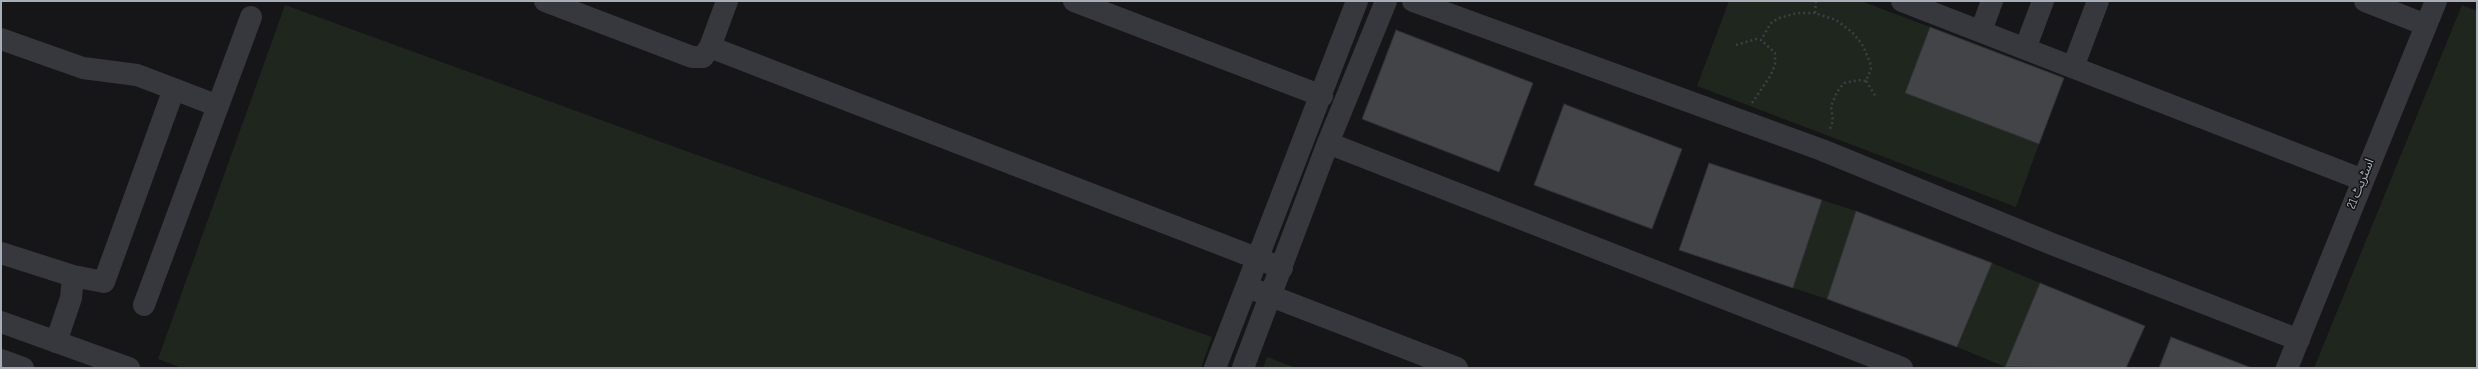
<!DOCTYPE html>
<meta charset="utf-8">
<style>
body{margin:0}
#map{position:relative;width:2478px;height:369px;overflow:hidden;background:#161618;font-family:"Sofia Sans Condensed",sans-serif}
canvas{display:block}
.frame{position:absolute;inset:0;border:2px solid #a8aeb8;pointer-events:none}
</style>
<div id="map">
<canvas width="2478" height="369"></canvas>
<div class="frame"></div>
</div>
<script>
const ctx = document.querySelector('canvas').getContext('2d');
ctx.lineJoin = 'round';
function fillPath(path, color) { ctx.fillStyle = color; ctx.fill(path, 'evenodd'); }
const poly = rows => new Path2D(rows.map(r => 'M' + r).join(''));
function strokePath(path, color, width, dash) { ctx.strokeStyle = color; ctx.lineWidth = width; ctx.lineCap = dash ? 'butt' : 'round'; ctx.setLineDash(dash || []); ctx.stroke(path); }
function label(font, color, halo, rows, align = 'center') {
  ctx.font = font + ' "Sofia Sans Condensed","Noto Sans Arabic",sans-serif'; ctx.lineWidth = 3; ctx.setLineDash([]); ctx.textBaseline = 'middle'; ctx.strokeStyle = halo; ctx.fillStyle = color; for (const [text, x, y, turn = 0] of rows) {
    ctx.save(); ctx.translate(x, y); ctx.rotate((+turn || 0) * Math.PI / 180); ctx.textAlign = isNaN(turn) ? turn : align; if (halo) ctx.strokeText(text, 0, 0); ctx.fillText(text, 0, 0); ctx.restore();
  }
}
fillPath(poly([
 [1729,1,1861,1,1930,27,1905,93,2039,144,2016,207,1697,86],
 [285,5,697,155,1212,337,1201,368,182,368,158,359],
 [2462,5,2477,11,2477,368,2314,368],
 [1822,200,1856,211,1827,299,1793,288],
 [1992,263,2040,283,2005,367,1957,347],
 [1267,357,1296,368,1263,368]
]), '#1e261e');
const building = poly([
 [1930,27,2064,78,2039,144,1905,93,1930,27],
 [1396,30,1533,83,1499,172,1362,119,1396,30],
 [1564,104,1682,149,1652,229,1534,185,1564,104],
 [1709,163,1822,200,1793,288,1679,250,1709,163],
 [1856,211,1992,263,1957,347,1827,299,1856,211],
 [2040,283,2145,326,2126,368,2005,367,2040,283],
 [2171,337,2252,368,2159,368,2171,337]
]);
fillPath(building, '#424448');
strokePath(building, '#303034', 1);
strokePath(poly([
 [1816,1,1815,13,1836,20,1852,32,1862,44,1870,62,1871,69,1866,81,1859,80,1844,83,1837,92,1831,106,1833,121,1829,131],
 [1736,45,1756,39,1761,40,1771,23,1779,18,1797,13,1815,13],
 [1866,81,1876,97],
 [1752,103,1771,75,1775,64,1775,53,1761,40]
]), '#3d3f44', 2.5, [2, 3]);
strokePath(poly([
 [545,1,692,57,703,57,710,47],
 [727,1,710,47,1282,268],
 [1074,1,1322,96],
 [1413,1,1822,150,2052,244,2299,340],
 [1902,1,2363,180],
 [2365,1,2426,25],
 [1981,31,1992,1],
 [1,39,83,68,137,75,174,89,104,282,73,276,1,253],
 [2025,49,2043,1],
 [2073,67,2098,1],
 [174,89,218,106],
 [1328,143,1902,368],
 [1258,291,1457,368],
 [144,305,251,17],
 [1,322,129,368],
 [56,342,71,298,73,276],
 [1,360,23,368],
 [1215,368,1357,1],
 [1243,368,1328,143,1386,1],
 [2287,368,2436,1]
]), '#37383d', 22);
label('13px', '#a8aeb8', '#111113', [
 ["اسٹریٹ 21",2361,184,-68]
]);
</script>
